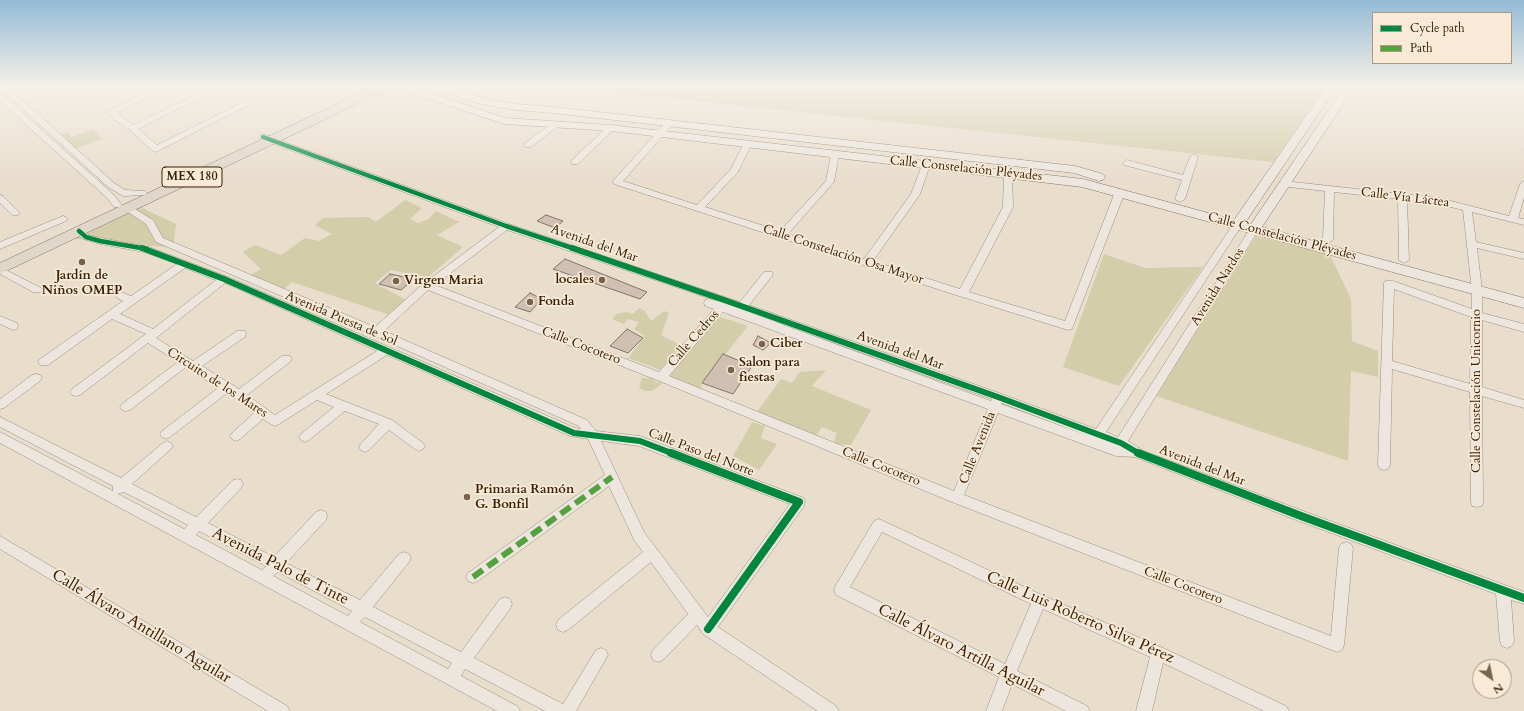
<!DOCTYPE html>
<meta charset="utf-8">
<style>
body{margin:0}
#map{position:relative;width:1524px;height:711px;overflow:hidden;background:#e9ddcc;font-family:Cardo,serif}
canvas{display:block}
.legend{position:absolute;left:1372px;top:12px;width:140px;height:52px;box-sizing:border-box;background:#f8ead6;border:1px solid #ac9983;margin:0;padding:5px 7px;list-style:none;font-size:12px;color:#3a2007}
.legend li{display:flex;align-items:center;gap:8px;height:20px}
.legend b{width:20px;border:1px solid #ac9983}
.north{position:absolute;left:1472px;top:659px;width:40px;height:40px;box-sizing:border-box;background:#f8ead6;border:1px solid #ac9983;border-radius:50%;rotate:147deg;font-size:11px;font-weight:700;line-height:16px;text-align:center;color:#3a2007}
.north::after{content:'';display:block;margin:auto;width:14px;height:18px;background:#77624c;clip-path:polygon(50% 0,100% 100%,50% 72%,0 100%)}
</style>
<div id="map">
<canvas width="1524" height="711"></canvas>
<ul class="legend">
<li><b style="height:5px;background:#00873e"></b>Cycle path</li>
<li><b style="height:5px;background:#54a23d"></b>Path</li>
</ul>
<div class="north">N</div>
</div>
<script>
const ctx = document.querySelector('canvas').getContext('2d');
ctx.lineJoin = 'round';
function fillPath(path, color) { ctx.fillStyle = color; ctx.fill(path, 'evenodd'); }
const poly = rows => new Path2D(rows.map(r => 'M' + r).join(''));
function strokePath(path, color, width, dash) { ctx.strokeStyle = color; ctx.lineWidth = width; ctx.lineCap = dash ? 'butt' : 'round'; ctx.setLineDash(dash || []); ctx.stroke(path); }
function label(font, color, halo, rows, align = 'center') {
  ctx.font = font + ' Cardo,serif'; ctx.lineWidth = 3.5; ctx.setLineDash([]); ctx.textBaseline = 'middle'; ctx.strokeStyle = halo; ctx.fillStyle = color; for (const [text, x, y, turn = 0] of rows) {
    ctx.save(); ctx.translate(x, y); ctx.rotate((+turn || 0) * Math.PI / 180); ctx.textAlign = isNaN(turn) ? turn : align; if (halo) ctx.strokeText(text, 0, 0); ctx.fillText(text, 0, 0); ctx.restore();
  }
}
fillPath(poly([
 [551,86,1326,86,1273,162],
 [93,130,102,139,75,149,58,136,68,133,71,137],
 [405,200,422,208,410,219,418,223,429,219,436,211,459,222,437,235,463,247,427,278,391,270,375,283,408,301,390,315,292,282,284,289,249,276,261,269,243,252,255,245,281,255,305,238,319,241,332,234,315,225,323,218,368,217,376,222],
 [136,205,176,224,173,248,66,238],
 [1256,236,1330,255,1351,299,1352,341,1378,351,1378,377,1351,371,1348,461,1156,396],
 [1104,254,1145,268,1203,267,1119,386,1063,367],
 [639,308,645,311,651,321,664,311,669,313,661,335,680,345,661,370,628,358,645,336,634,329,639,322,627,319,624,324,612,319,617,314,626,312,633,314],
 [714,315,748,326,702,383,701,392,661,377],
 [826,370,812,386,871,410,851,445,833,444,837,433,822,427,815,437,757,412,781,379,792,383,800,372],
 [642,378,651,378,656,382,663,383,652,391,645,391,639,388],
 [752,422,765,426,761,438,777,444,759,470,733,456]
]), '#d3cdaa');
const building = poly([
 [546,215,563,221,555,228,537,221,546,215],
 [565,259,647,292,640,299,553,269,565,259],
 [390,274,414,279,401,290,379,284,390,274],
 [530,293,542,299,530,312,515,307,530,293],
 [627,329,643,338,628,353,610,346,627,329],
 [758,336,771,343,763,350,753,345,758,336],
 [723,354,752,366,733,394,702,383,723,354]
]);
fillPath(building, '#d1c0b2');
strokePath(building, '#7f7569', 1);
const street = poly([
 [0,86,7,86,114,183,125,190,145,191,147,193,145,195,123,196,108,187,0,88,0,86],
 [71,86,80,86,92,94,109,86,120,86,91,99,71,86],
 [161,86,171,86,117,112,119,115,133,125,203,91,209,91,210,93,138,129,157,145,276,86,286,86,156,152,153,151,130,130,113,119,108,111,161,86],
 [0,95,3,95,113,194,122,205,120,207,114,207,107,198,0,101,0,95],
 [667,121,670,121,674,123,623,181,697,205,731,169,744,143,750,143,751,145,738,172,705,207,780,231,826,181,831,154,832,152,838,152,839,154,834,182,788,234,864,259,911,194,922,165,926,162,929,163,930,165,920,194,873,261,960,289,1003,207,1004,174,1005,172,1011,172,1012,174,1013,207,969,292,1065,321,1115,192,1120,189,1125,192,1073,326,1072,329,1068,330,959,296,614,184,613,182,614,180,667,121],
 [554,122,557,122,561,124,531,147,525,147,524,145,525,143,554,122],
 [608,126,614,126,615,128,578,164,572,164,571,162,572,160,608,126],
 [263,134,509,224,740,302,764,272,772,272,773,274,772,276,749,305,1002,394,1096,429,1234,223,1240,223,1242,225,1106,432,1118,437,1251,227,1257,227,1259,229,1128,441,1144,451,1306,512,1524,592,1524,604,1511,600,1514,641,1512,646,1507,648,1502,646,1500,641,1496,594,1296,520,1135,457,1116,456,998,413,964,495,1331,636,1339,548,1341,544,1346,542,1351,544,1353,548,1344,645,1342,650,1337,652,952,502,657,380,428,290,384,331,587,420,596,431,640,436,804,498,805,502,804,506,718,627,836,706,839,711,818,711,703,634,697,625,663,660,658,662,653,660,651,655,653,650,688,614,651,562,568,630,563,632,558,630,556,625,558,620,643,552,634,540,609,486,478,581,473,583,468,581,466,577,468,573,605,475,588,439,570,436,387,355,326,394,392,420,423,443,425,446,423,449,419,451,415,449,389,430,369,450,365,452,361,450,359,447,361,444,379,424,345,411,309,440,305,442,301,440,299,437,301,434,334,407,317,400,279,424,275,426,271,424,263,419,240,439,236,441,232,439,230,436,232,433,255,412,227,393,170,437,166,439,162,437,160,434,162,431,218,388,186,367,130,410,126,411,122,410,120,407,122,404,178,362,148,343,80,395,76,396,72,395,70,392,72,389,146,334,112,319,48,365,40,365,38,362,40,359,123,301,117,298,116,296,117,294,121,292,131,296,177,264,144,252,100,244,83,239,74,231,79,228,89,235,101,238,149,247,228,277,575,428,581,429,579,426,372,335,156,242,146,224,122,208,127,205,130,206,153,220,163,238,375,327,423,284,499,227,260,139,259,137,260,135,263,134],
 [507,230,720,302,709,299,705,300,704,303,705,306,714,309,659,372,435,285,507,230],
 [185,268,216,280,153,329,120,314,185,268],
 [225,283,377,351,275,415,247,395,290,362,292,359,290,356,282,356,239,389,202,366,245,337,246,334,245,331,237,331,193,361,156,338,225,283],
 [745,311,992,399,991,401,745,311],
 [723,312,988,409,954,491,669,376,723,312],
 [1002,403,1091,437,1001,404,1002,403],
 [601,441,639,446,790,504,708,617,644,532,601,441],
 [1194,154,1198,157,1185,199,1180,202,1175,199,1182,180,1124,165,1123,163,1127,160,1183,175,1190,157,1194,154],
 [1284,181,1439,198,1509,216,1520,184,1524,181,1524,198,1518,218,1524,219,1524,225,1472,212,1476,242,1524,253,1524,259,1477,248,1482,290,1482,313,1524,324,1524,332,1482,320,1482,387,1524,400,1524,408,1482,396,1483,502,1482,506,1477,507,1472,506,1471,502,1470,392,1392,369,1390,465,1388,469,1384,470,1380,469,1378,465,1384,283,1385,281,1393,281,1472,309,1472,290,1463,210,1439,204,1407,200,1409,260,1404,263,1399,260,1398,199,1334,192,1333,240,1328,243,1323,240,1325,191,1281,186,1280,184,1284,181],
 [1394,289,1471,317,1470,384,1392,361,1394,289],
 [0,195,3,196,20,213,18,215,12,215,0,203,0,195],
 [63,216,66,217,68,219,66,221,0,249,0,242,63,216],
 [0,267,41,288,42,290,41,292,33,292,0,274,0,267],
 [0,316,17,323,18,326,17,329,13,330,0,324,0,316],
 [36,374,40,375,42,378,40,381,4,408,0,409,0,399,32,375,36,374],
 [0,417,121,478,163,443,167,441,171,443,173,446,171,449,132,484,196,517,233,480,237,479,241,480,243,484,241,488,208,523,274,557,316,512,321,510,326,512,327,516,326,520,286,563,360,600,399,554,404,552,409,554,411,558,409,562,373,607,461,652,500,599,505,597,510,599,512,604,510,609,474,658,563,704,596,650,601,648,606,650,608,655,576,711,545,711,465,669,461,676,517,706,520,711,497,711,0,443,0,432,113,491,113,486,0,427,0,417],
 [124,492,188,525,184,529,118,494,124,492],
 [199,531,266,566,262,570,196,535,199,531],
 [278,572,352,611,348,616,273,576,278,572],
 [365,617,452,663,448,669,360,622,365,617],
 [879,519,1044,596,1163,648,1286,706,1289,711,1264,711,1163,663,1152,711,1136,711,1150,657,1043,609,1017,671,1087,706,1090,711,1066,711,1012,684,1002,711,986,711,999,677,836,595,834,590,836,585,874,521,879,519],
 [882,532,1031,604,1005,664,850,587,882,532],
 [0,536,287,706,290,711,268,711,0,549,0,536]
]);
const secondary = poly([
 [394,86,410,86,505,118,611,125,1083,179,1234,220,1327,86,1337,86,1245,223,1251,224,1345,86,1355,86,1262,227,1524,298,1524,308,1082,187,611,131,504,124,395,88,394,86],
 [429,86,445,86,487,99,516,104,554,107,1075,166,1103,174,1105,177,1103,180,1099,181,1074,173,554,113,516,110,481,104,430,88,429,86]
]);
const primary = poly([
 [375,86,391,86,389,89,0,274,0,263,375,86]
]);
strokePath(street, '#998f82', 1);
strokePath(secondary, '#7f7569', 1);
strokePath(primary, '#7f7569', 1);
fillPath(street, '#ece6de');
fillPath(secondary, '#ece6de');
fillPath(primary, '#e0d6c9');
strokePath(poly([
 [473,577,612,477]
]), '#54a23d', 6, [12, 6]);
strokePath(poly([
 [263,137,506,226,575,249],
 [79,231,86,237,100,241,147,249]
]), '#00873e', 4.5);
strokePath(poly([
 [142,248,224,279,574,433,640,441,674,454],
 [572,248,727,301,998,397,1121,443,1140,454]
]), '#00873e', 6);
strokePath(poly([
 [671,453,799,502,708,629],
 [1138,453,1301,516,1524,598]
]), '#00873e', 8);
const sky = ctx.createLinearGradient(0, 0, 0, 186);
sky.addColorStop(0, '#93bbd7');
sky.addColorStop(0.46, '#f5f0e8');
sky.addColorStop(1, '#f5f0e800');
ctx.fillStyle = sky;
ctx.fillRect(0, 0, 1524, 186);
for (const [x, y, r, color] of [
 [82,262,4,"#77624c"],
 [602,280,4,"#77624c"],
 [396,281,4,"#77624c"],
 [530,302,4,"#77624c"],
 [762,344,4,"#77624c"],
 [731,370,4,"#77624c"],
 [467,497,4,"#77624c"]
]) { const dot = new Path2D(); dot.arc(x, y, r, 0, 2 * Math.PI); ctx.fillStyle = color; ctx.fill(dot); strokePath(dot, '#f8ead6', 1.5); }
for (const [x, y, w] of [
 [192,177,60]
]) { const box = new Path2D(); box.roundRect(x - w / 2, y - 10, w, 20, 3); ctx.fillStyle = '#f8ead6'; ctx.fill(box); strokePath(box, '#3a2007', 1); }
label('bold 12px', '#3a2007', null, [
 ["MEX 180",192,177]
]);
label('13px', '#3a2007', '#f8ead6', [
 ["Calle Constelación Pléyades",966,169,6],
 ["Calle Vía Láctea",1405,198,7],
 ["Calle Constelación Pléyades",1282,237,15],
 ["Avenida del Mar",594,244,19],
 ["Calle Constelación Osa Mayor",843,255,18],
 ["Avenida Nardos",1218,287,-58],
 ["Avenida Puesta de Sol",341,319,23],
 ["Calle Cedros",694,339,-49],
 ["Calle Cocotero",581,346,21],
 ["Avenida del Mar",900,351,20],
 ["Circuito de los Mares",217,383,33],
 ["Calle Constelación Unicornio",1477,391,-90],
 ["Calle Avenida",978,448,-68],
 ["Calle Paso del Norte",701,453,21],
 ["Avenida del Mar",1202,466,21],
 ["Calle Cocotero",881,467,22],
 ["Calle Cocotero",1183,586,21]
]);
label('bold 13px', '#3a2007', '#f8ead6', [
 ["Jardín de",82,276,"center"],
 ["Niños OMEP",82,291,"center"],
 ["locales",594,280,"right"],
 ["Virgen Maria",404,281],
 ["Fonda",538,302],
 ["Ciber",770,344],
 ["Salon para",739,363],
 ["fiestas",739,378],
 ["Primaria Ramón",475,490],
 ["G. Bonfil",475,505]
], 'left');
label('16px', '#3a2007', '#f8ead6', [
 ["Avenida Palo de Tinte",280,567,27],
 ["Calle Luis Roberto Silva Pérez",1080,618,24],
 ["Calle Álvaro Antillano Aguilar",141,627,31],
 ["Calle Álvaro Artilla Aguilar",961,651,27]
]);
</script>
